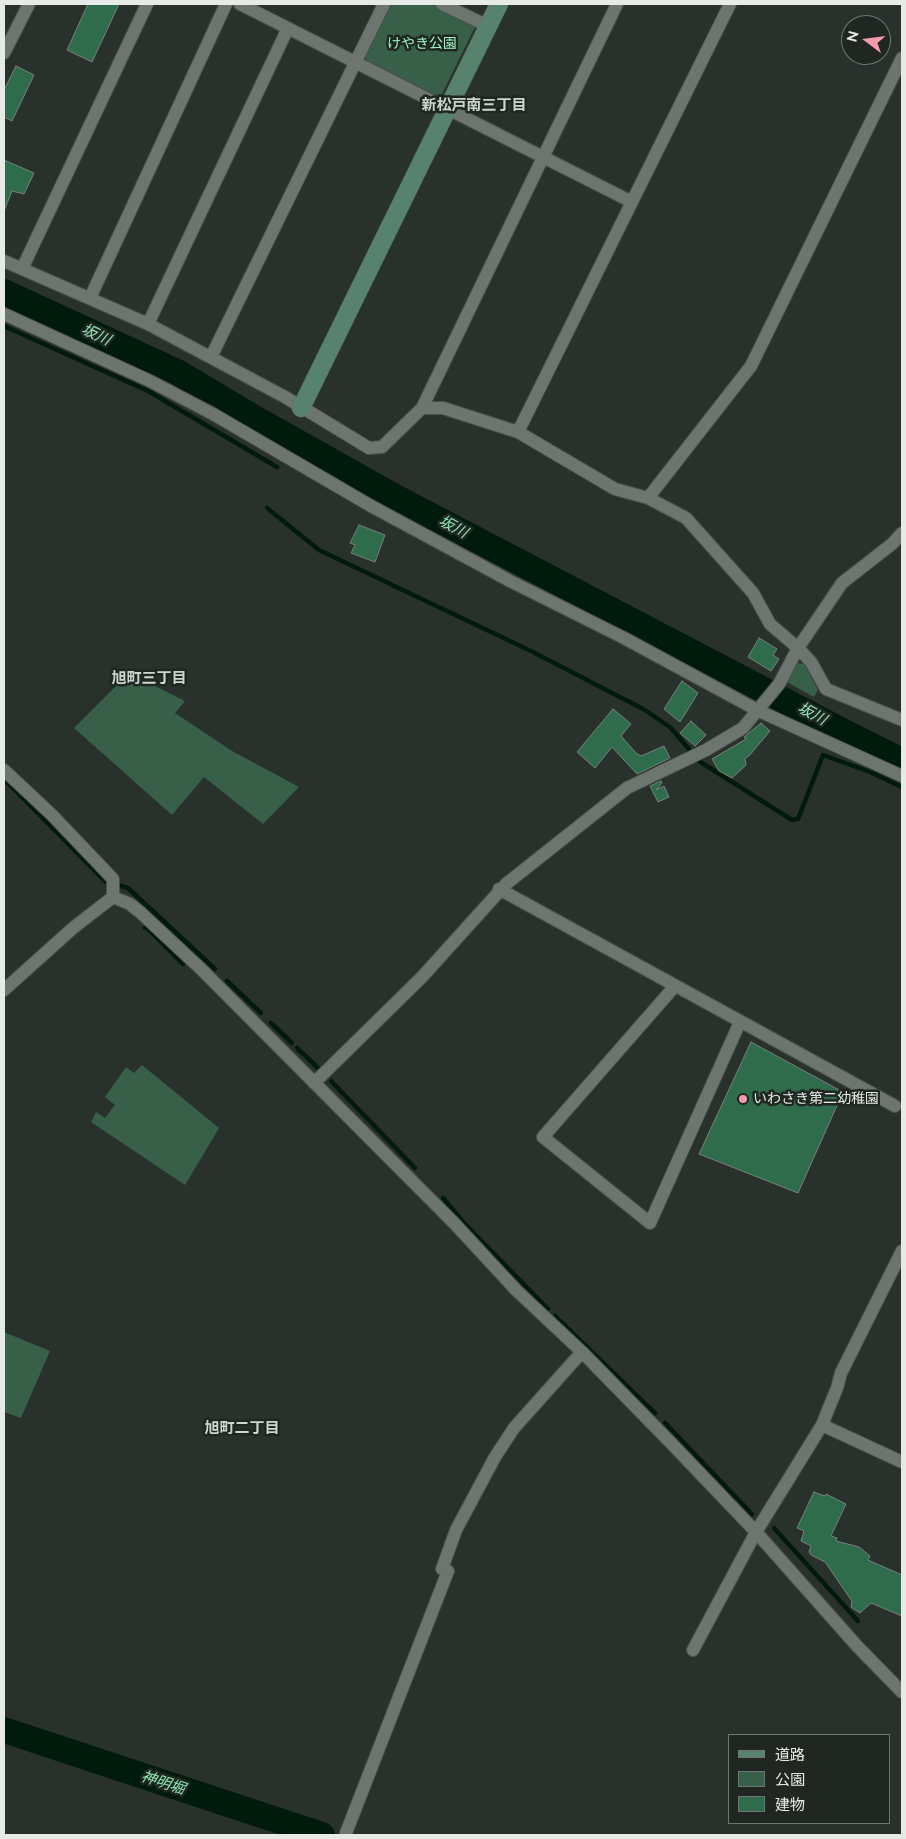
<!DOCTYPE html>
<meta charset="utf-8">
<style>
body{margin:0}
#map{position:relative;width:906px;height:1839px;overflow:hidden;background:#29312c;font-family:Raleway,"Noto Sans JP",sans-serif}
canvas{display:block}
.frame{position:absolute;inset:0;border:5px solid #e6ebe7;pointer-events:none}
.legend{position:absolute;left:728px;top:1734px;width:162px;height:90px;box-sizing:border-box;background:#202722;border:1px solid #6f7571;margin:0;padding:6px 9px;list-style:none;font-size:15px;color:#e6ebe7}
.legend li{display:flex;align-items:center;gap:10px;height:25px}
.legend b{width:25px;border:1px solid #6f7571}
.north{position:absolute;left:841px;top:15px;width:50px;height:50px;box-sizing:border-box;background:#202722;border:1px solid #6f7571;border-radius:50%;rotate:285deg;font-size:14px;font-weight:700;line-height:20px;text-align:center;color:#e6ebe7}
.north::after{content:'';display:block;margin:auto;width:18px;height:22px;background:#f39aab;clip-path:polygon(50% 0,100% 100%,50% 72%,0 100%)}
</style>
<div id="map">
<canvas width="906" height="1839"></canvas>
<div class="frame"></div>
<ul class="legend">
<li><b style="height:6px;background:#57826d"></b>道路</li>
<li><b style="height:14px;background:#386049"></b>公園</li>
<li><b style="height:14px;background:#2e6c4b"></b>建物</li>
</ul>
<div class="north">N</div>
</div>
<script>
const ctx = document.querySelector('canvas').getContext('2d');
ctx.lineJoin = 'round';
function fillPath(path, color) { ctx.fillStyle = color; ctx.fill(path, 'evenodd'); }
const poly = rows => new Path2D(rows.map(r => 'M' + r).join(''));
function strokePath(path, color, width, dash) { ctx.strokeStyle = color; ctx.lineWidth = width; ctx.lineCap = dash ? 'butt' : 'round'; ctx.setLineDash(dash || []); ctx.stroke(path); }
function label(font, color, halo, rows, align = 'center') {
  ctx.font = font + ' Raleway,"Noto Sans JP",sans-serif'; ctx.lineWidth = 5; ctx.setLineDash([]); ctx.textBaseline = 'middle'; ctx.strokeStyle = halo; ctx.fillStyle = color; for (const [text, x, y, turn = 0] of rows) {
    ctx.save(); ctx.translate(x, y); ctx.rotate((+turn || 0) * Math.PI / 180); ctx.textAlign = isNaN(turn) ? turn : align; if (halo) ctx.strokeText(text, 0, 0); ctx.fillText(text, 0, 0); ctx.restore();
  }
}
fillPath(poly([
 [388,4,436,4,476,25,442,94,436,95,367,63,364,53],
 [797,663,804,664,818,690,814,697,787,682],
 [129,673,185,701,175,713,232,751,299,787,263,824,204,777,172,815,74,728],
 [142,1065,219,1128,185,1185,91,1122,96,1112,105,1118,115,1105,105,1097,126,1067,134,1073],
 [4,1332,50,1351,21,1418,4,1412]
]), '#386049');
strokePath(poly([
 [4,326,148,391,277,467],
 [267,508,319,550,531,651,645,710,671,728,699,761,792,820,798,819,823,755,870,772,902,787],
 [4,779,106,882,128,888,215,969],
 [145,928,147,928,183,964],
 [227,981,261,1013],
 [271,1023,292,1043],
 [297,1048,318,1068],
 [331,1081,415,1168],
 [443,1198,464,1223,548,1309],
 [555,1316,655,1413],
 [665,1423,752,1514],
 [774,1528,858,1621]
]), '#001b0b', 4.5);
strokePath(poly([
 [4,292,177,372,251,416,397,498,848,734,902,761],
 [4,1730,322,1835]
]), '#001b0b', 26);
const building = poly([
 [88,4,119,4,92,62,67,50,88,4],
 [16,66,34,75,12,121,4,117,4,90,16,66],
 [4,160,34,173,24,194,12,191,4,211,4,160],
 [359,525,385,535,375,562,351,553,355,545,350,543,359,525],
 [759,638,777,649,773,655,779,659,771,671,748,657,759,638],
 [682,681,698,693,680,722,664,709,682,681],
 [613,709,631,724,621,736,636,753,641,756,664,746,670,758,637,774,612,747,595,768,577,752,613,709],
 [691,721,706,735,695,746,680,733,691,721],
 [761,723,770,731,749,756,745,758,746,765,732,778,719,771,712,759,746,739,744,737,761,723],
 [661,781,662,783,656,790,664,786,669,797,658,802,650,786,661,781],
 [751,1042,843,1092,798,1193,699,1154,751,1042],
 [814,1492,825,1496,826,1494,846,1504,831,1536,837,1538,836,1541,859,1547,870,1556,868,1560,902,1575,902,1616,871,1603,860,1613,851,1607,852,1601,825,1562,811,1555,809,1552,811,1546,801,1541,804,1531,797,1528,814,1492]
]);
fillPath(building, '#2e6c4b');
strokePath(building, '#79817c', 1);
const street = poly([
 [240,4,632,202],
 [442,4,488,26],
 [4,53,29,4],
 [4,261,148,324,285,397,369,448,382,447,422,408,443,408,518,432,615,489,648,498,686,518,753,593,770,624,798,648,811,662,826,689,902,720],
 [22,269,147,4],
 [90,298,226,4],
 [4,314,150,381,213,414,371,506,510,581,624,638,759,711,902,776],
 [148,324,288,28],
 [211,357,384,4],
 [422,408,617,4],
 [518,432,730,4],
 [648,498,751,366,902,58],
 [4,770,52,815,113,879,113,897],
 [499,889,895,1106],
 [675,986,543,1137,650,1223,740,1022],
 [4,990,73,928,113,897,130,904,141,913,201,969,454,1223,516,1290,582,1352,671,1443,756,1532,857,1646,902,1692],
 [314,1083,422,977,506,884,627,788,706,750,743,728,779,684,798,648,842,583,892,544,902,533],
 [822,1425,902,1462],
 [442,1569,456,1530,495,1457,514,1428,582,1352],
 [693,1650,756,1532,822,1425,837,1388,841,1373,902,1251],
 [346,1833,448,1571]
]);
const secondary = poly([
 [301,408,499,4]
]);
strokePath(street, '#49504b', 14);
strokePath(secondary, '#49504b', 19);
strokePath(street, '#6c756f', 12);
strokePath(secondary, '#57826d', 18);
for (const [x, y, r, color] of [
 [743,1099,5,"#f39aab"]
]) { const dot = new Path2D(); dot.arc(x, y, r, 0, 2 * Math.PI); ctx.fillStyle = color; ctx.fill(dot); strokePath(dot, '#202722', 2); }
label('14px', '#9cf7c1', '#202722', [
 ["けやき公園",422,44]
]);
label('14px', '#e6ebe7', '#202722', [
 ["いわさき第二幼稚園",753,1099]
], 'left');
label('bold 15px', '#ccd6cf', '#202722', [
 ["新松戸南三丁目",474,105],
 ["旭町三丁目",149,678],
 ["旭町二丁目",242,1428]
]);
label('italic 15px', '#8de8b3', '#202722', [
 ["坂川",96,335,25],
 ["坂川",453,527,28],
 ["坂川",812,714,28],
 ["神明堀",163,1783,18]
]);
</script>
